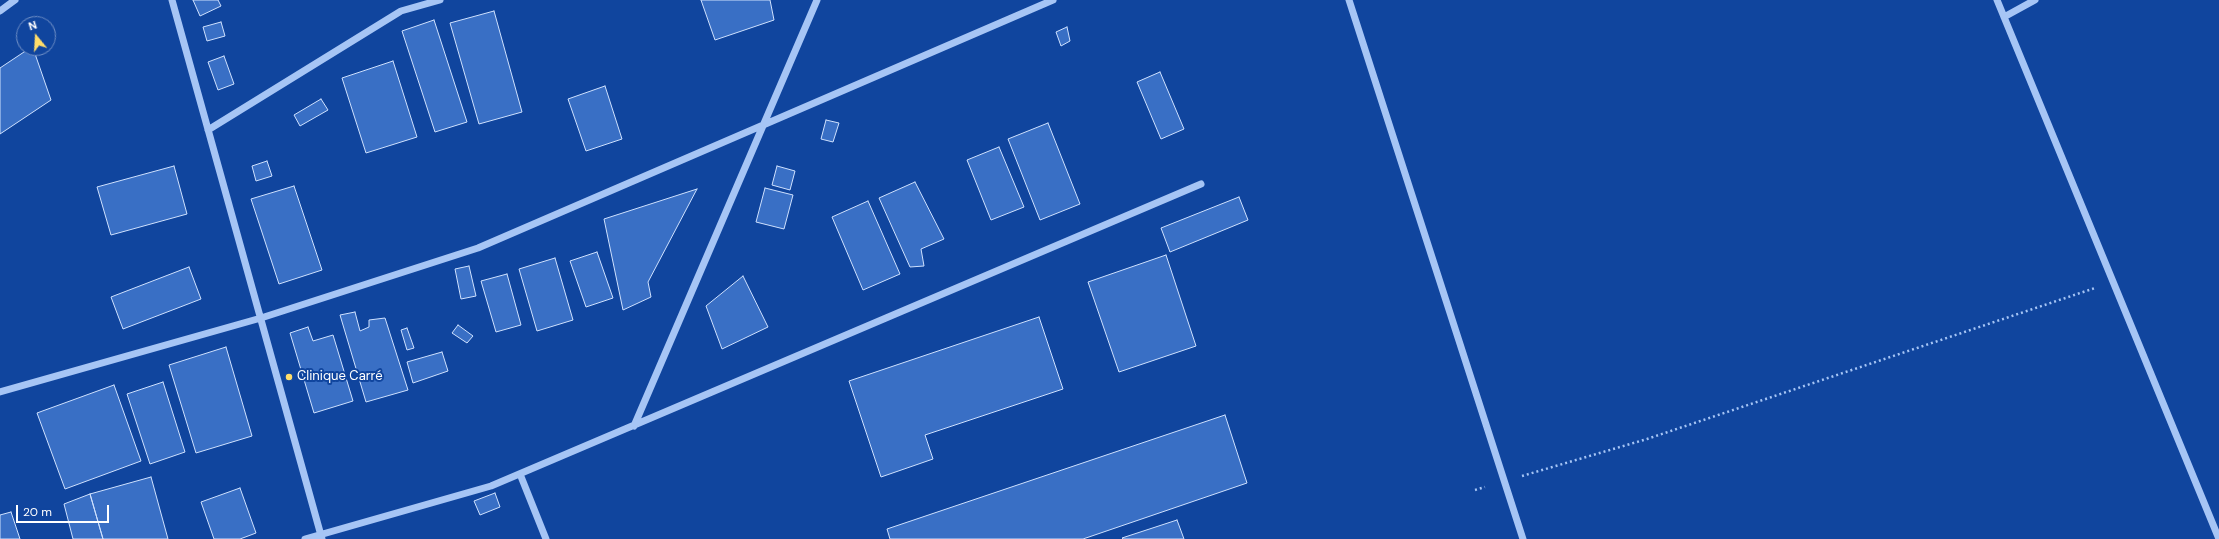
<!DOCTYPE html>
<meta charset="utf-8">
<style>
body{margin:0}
#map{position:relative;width:2219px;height:539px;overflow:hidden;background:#10459e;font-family:"DM Sans",sans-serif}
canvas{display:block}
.north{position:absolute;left:16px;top:16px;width:40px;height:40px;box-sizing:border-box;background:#10459e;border:1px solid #708fc5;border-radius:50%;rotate:342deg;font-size:11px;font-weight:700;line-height:16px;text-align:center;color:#fff}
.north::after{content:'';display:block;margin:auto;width:14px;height:18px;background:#ffdd6a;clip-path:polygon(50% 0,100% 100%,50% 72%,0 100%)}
.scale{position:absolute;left:16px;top:505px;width:93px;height:18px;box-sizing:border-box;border:2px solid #fff;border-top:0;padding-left:5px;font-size:12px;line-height:14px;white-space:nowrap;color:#fff;-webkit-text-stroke:3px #10459e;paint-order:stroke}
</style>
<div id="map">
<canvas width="2219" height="539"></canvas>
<div class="north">N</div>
<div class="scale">20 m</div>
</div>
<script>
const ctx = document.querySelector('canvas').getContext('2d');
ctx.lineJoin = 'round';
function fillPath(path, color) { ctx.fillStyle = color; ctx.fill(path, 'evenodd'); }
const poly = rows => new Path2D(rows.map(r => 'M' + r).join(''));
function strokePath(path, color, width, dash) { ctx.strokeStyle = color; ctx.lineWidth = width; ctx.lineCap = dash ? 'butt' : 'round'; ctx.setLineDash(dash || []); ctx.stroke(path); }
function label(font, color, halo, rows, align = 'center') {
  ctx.font = font + ' "DM Sans",sans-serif'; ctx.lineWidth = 4; ctx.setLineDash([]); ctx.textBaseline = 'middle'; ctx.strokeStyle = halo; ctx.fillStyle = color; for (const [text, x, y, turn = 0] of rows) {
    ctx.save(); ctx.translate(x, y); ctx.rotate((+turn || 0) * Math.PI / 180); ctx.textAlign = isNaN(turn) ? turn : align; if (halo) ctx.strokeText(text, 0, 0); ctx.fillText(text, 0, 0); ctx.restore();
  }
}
const building = poly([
 [193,0,218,0,221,6,200,16,193,0],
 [701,0,770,0,774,20,715,40,701,0],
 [494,11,522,112,479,124,450,23,494,11],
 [434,20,467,122,435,132,402,31,434,20],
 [221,22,225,36,207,41,203,27,221,22],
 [1067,27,1070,41,1061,46,1056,32,1067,27],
 [30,48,33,48,51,100,0,134,0,68,30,48],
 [224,56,234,84,218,90,208,62,224,56],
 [393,61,417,137,366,153,342,78,393,61],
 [1160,72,1184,129,1161,139,1137,82,1160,72],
 [605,86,622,139,586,151,568,99,605,86],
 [321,99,328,110,300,126,294,115,321,99],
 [826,120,839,123,833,142,821,139,826,120],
 [1048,123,1080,204,1040,220,1008,139,1048,123],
 [999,147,1024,207,991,220,967,160,999,147],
 [267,161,272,176,256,181,252,166,267,161],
 [174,166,187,214,111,235,97,187,174,166],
 [777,166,795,171,790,190,772,185,777,166],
 [915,182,944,239,921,249,924,266,910,267,879,198,915,182],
 [294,186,322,270,279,284,251,199,294,186],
 [765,188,793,195,784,229,756,222,765,188],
 [697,189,648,282,651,297,623,310,604,219,697,189],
 [1239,197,1248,220,1170,252,1161,228,1239,197],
 [868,201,900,274,863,290,832,217,868,201],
 [597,252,613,298,586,307,570,261,597,252],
 [1166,255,1196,346,1119,372,1088,282,1166,255],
 [555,258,573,320,537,331,519,269,555,258],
 [469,266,476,296,461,299,455,269,469,266],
 [189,267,201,299,123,329,111,297,189,267],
 [507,274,521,325,496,332,481,281,507,274],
 [743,276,768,327,722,349,706,306,743,276],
 [355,312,360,331,369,327,369,320,385,318,408,390,366,402,340,315,355,312],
 [1039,317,1063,389,925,435,933,459,881,477,849,381,1039,317],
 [458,325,473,336,467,343,452,333,458,325],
 [308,327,313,341,333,335,353,401,314,413,290,333,308,327],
 [407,328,414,348,407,350,401,330,407,328],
 [226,347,252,436,196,453,169,365,226,347],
 [442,352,448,371,413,383,407,362,442,352],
 [163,382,185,452,150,464,127,394,163,382],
 [114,385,141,461,65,489,37,413,114,385],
 [1225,415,1247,483,1083,539,890,539,887,529,1225,415],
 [151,477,168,539,103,539,90,494,151,477],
 [240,488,256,533,240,539,214,539,201,502,240,488],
 [495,493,500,507,480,515,474,501,495,493],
 [90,494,103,539,73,539,64,504,90,494],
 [11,512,20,539,0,539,0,515,11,512],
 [1177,520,1184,539,1123,539,1122,538,1177,520]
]);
fillPath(building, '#396fc5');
strokePath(building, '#cfe1fe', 1);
strokePath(poly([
 [1522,476,1647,439,2095,288],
 [1475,490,1485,487]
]), '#a6c5f5', 2.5, [2, 3]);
strokePath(poly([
 [172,0,322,539],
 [1349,0,1523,539],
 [1997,0,2219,539],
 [0,11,15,0],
 [2004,17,2035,0],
 [208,130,401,11,440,0],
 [0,392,261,318,478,248,1053,0],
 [634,426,817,0],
 [520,474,546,539],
 [305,539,491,486,1201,184]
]), '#a6c5f5', 7);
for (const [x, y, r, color] of [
 [289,377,4,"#ffdd6a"]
]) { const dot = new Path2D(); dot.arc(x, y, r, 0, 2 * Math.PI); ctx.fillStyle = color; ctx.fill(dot); strokePath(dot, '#10459e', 1.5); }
label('13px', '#fff', '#10459e', [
 ["Clinique Carré",297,377]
], 'left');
</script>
